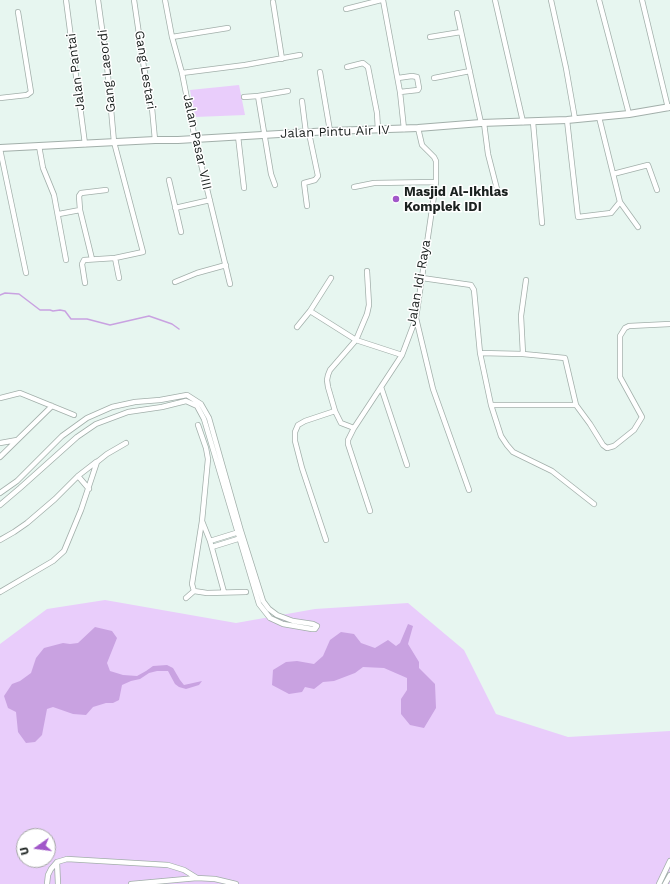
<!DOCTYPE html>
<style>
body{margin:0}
#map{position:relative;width:670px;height:884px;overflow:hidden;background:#e7f6f0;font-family:"Work Sans",sans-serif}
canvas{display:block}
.north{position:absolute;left:16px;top:828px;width:40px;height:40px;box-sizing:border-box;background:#fff;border:1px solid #a4a6a5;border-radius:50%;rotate:256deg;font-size:11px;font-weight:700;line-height:16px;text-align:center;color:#1b211f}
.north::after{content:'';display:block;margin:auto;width:14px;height:18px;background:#a157c9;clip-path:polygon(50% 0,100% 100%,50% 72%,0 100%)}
</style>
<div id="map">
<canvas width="670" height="884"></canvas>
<div class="north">U</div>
</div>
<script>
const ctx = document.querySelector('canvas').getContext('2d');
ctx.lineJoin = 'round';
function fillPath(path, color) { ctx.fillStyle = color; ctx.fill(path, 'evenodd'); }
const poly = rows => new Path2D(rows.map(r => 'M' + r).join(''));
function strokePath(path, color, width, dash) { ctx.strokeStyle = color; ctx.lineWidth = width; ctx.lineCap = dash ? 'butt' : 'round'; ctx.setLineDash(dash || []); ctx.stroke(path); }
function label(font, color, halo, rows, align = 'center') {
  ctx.font = font + ' "Work Sans",sans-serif'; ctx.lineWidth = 3; ctx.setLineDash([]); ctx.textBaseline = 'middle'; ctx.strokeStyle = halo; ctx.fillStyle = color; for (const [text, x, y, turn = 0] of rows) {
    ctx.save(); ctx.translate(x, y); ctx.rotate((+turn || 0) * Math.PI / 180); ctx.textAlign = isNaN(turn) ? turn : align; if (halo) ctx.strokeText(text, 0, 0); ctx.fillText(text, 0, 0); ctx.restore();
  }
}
fillPath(poly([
 [239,85,245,115,195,117,190,90],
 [105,600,236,623,315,609,408,603,464,650,496,714,568,737,670,731,670,884,0,884,0,644,47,609],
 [24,836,48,836,48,860,24,860]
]), '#e9cdfb');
fillPath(poly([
 [408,624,413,626,408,644,419,662,419,668,435,684,436,708,424,728,410,725,401,714,401,699,407,690,407,678,384,668,363,667,355,673,334,681,323,682,314,689,305,687,302,692,289,694,272,685,273,670,286,662,297,661,314,664,323,656,330,640,341,632,354,634,361,643,375,648,388,640,396,646,400,643],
 [95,627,112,631,117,638,107,663,110,671,123,675,137,676,146,671,153,666,167,665,173,668,180,680,184,685,202,681,199,685,186,689,179,687,175,684,168,671,157,671,149,673,140,679,131,681,122,685,119,700,113,703,106,703,93,707,86,715,73,714,53,707,47,709,42,735,35,742,26,743,18,732,16,712,8,708,4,696,12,684,20,681,31,673,36,658,44,648,63,643,70,644,78,643]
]), '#c9a2e1');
strokePath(poly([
 [0,295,5,293,19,294,40,310,50,310,53,311,60,310,65,311,71,319,87,319,110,325,149,316,172,324,179,329]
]), '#c9a2e1', 1.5);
const street = poly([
 [66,0,85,144],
 [134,0,144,68,152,108,155,140],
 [165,0,172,37,182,73,195,139,230,284],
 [383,0,400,92,404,129],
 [495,0,523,122],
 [551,0,566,68,575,119],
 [599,0,629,114],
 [642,0,668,108],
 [273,2,282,59],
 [346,9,381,0],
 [457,13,481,123],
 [172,37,228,28],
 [430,37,461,32],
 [347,67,363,63,368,67,377,113,378,130],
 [320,72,330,131],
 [182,73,245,65,300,55],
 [398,78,412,76,417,77,419,88,418,90,400,92],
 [434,78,470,71],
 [244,97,258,96],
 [0,98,27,95,31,92,18,12],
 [302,101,306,133],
 [599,117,620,202,638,227],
 [567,120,578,217,611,213,620,202],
 [533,122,542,223],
 [484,123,488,154,498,193],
 [238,136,244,188],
 [39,146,43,168,54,195,66,260],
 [0,149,26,273],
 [613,174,648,165,657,190],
 [169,180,181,232],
 [275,185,271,174,258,96,288,91],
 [354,187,374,183,436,182],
 [307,206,304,183,315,180,318,176,309,133],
 [175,208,210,200],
 [59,214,80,210],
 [115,258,119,278],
 [92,259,80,210,79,196,81,193,106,190],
 [422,278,471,285,474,290,480,353,491,405,501,436,507,445,513,452,552,471,594,504],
 [175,282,197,273,226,265],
 [85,283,82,264,84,260,115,258,143,252,114,142,107,65,98,0],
 [310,311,356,340,402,355],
 [416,318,433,389,469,490],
 [297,327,310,311,331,278],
 [480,353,523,354,565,358,576,405,590,424,603,445,607,448,614,446,634,430,642,417,620,377,620,336,625,328,629,326,670,324],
 [523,354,521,316,526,280],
 [381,387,407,465],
 [0,398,20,393,74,415],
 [491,405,576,405],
 [335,411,328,387,327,380,328,375,330,370,356,340,367,314,369,305,367,271],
 [198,425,206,448,208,459,202,521,192,584,194,591,207,593,246,592],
 [0,443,17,440],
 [0,457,52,406],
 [78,476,89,489],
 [0,493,17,481,62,436,87,418,112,407,135,402,160,400,187,395,201,404,209,418,241,531,263,601,269,609,277,615,293,621,313,624,317,626,315,629,312,629,283,624,270,618,259,604,204,419,197,406,186,401,162,407,128,412,96,424,77,437,20,488,0,505],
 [370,511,348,444,348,440,354,428,402,355,416,318,436,182,436,161,434,157,422,145,418,128],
 [202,521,210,541,224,592],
 [0,540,14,532,27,523,55,499,78,476,96,462],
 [326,540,302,468,295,441,295,432,298,425,305,421,335,411,341,423,354,428],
 [210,541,239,532],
 [212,547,241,538],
 [0,592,53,561,64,551,81,510,97,462,107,454,126,443],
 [186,598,194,591],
 [57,862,58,884],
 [47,884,48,875,51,869,57,862,67,859,168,865,184,870,197,878],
 [131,884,197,878,215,879,236,884],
 [659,884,670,861],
 [665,884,670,875]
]);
const secondary = poly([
 [0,148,155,140,178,140,330,131,418,128,481,123,567,120,629,114,670,107]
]);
strokePath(street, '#a2afaa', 6);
strokePath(secondary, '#a2afaa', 8);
strokePath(street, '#fff', 4.5);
strokePath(secondary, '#fff', 6);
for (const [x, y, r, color] of [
 [396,199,4,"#a157c9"]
]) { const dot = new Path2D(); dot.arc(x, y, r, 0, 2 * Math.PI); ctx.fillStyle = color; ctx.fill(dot); strokePath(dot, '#fff', 1.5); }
label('13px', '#1b211f', '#fff', [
 ["Gang Lestari",145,70,81],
 ["Gang Laeordi",107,71,-96],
 ["Jalan Pantai",76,72,-97],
 ["Jalan Pintu Air IV",335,132,-2],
 ["Jalan Pasar VIII",197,142,78],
 ["Jalan Idi Raya",419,283,-80]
]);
label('bold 13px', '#1b211f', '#fff', [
 ["Masjid Al-Ikhlas",404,192],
 ["Komplek IDI",404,207]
], 'left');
</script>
